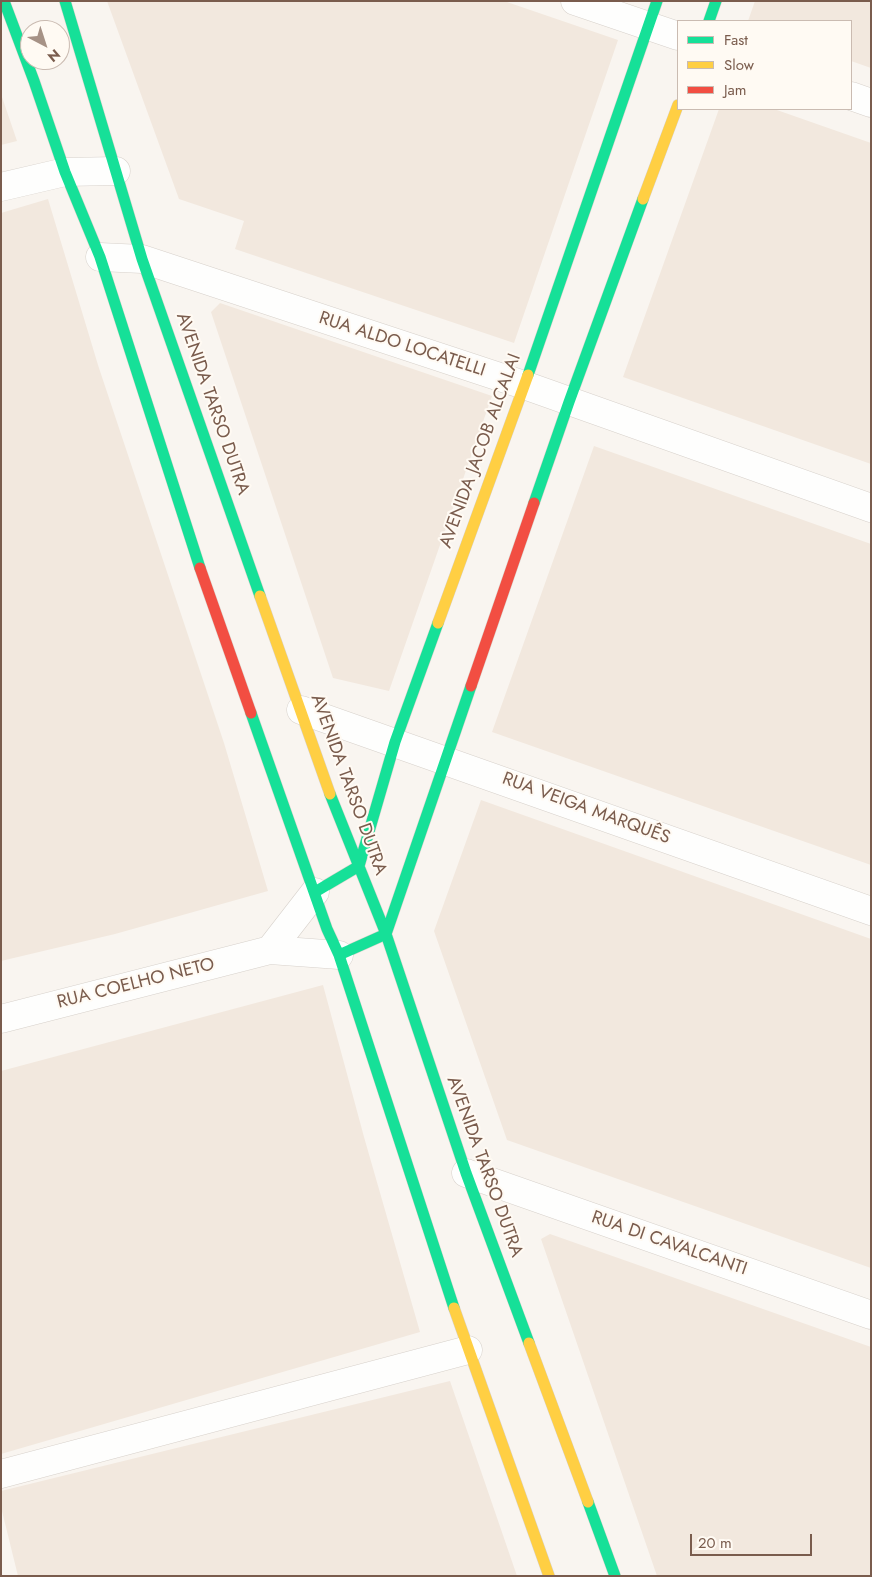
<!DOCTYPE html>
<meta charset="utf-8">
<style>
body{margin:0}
#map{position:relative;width:872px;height:1577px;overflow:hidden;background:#f9f5f0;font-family:Jost,sans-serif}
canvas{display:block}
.frame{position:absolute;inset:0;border:2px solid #7a5c4d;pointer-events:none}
.legend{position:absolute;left:677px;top:20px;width:175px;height:90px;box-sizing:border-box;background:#fffaf3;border:1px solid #cabbb1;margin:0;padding:6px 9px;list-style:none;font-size:15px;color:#7a5c4d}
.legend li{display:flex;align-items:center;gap:10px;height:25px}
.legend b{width:25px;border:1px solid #cabbb1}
.north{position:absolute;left:20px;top:20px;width:50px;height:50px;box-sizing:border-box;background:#fffaf3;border:1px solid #cabbb1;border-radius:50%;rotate:140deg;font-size:14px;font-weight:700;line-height:20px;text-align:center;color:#7a5c4d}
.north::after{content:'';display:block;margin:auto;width:18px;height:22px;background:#a69286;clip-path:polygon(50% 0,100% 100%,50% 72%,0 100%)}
.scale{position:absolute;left:690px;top:1534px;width:122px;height:22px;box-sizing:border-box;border:2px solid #7a5c4d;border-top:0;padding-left:6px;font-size:15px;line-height:18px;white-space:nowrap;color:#7a5c4d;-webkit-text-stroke:4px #fffaf3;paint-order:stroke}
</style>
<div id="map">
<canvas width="872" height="1577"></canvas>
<div class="frame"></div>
<ul class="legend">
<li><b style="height:6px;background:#16e098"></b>Fast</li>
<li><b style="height:6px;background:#ffcf43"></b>Slow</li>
<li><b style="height:6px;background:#f24e42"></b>Jam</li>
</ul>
<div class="north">N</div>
<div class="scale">20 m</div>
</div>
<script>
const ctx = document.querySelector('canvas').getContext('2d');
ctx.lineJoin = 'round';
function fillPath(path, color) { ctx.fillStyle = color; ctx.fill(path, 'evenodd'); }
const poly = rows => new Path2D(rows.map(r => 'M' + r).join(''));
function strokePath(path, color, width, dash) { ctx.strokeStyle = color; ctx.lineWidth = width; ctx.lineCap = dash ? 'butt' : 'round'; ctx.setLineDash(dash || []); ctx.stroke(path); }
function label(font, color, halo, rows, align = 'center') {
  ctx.font = font + ' Jost,sans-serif'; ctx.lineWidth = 4; ctx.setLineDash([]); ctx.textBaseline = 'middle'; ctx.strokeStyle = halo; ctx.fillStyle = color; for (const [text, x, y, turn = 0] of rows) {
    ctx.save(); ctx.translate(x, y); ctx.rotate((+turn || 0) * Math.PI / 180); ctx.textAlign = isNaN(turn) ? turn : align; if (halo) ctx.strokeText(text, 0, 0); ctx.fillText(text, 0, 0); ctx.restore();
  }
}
fillPath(poly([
 [107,1,504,1,618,40,514,343,235,249,244,221,179,199],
 [755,1,871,1,871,68,851,61,851,21,748,21],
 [1,94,17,141,1,145],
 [719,109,774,109,871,143,871,464,623,377],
 [48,199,98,365,224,743,268,891,115,934,1,961,1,213],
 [220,303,492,396,389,691,333,678,211,312],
 [594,446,871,544,871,865,492,732],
 [481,800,871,939,871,1268,507,1140,434,931],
 [323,985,364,1137,420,1332,1,1454,1,1071],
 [550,1234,871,1347,871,1576,657,1576,541,1239],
 [450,1381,517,1576,18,1576,1,1507,1,1491]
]), '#f2e8de');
const street = poly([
 [575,1,678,36],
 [851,96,871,103],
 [1,187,65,172,116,171],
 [100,257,142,259,524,385,871,508],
 [301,710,871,911],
 [270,950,315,892],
 [1,1019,270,950,339,955],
 [466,1173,871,1315],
 [1,1474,468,1350]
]);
const fast = poly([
 [4,1,34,81,65,172,100,257,200,568],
 [65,1,142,259,260,596],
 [709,21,716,1],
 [528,375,657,1],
 [534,503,569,402,643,199],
 [251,713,327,929,339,955,454,1308],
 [330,794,386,934,466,1173,529,1343],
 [315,892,359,866,395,742,438,623],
 [339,955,386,934,471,686],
 [588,1502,615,1576]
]);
const slow = poly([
 [643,199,678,105],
 [260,596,330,794],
 [438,623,528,375],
 [454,1308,549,1576],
 [529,1343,588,1502]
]);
const jam = poly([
 [200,568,251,713],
 [471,686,534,503]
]);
strokePath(street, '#d7d1cb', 29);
strokePath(fast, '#d9d2cb', 12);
strokePath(slow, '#d9d2cb', 12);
strokePath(jam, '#d9d2cb', 12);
strokePath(street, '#fefefd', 28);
strokePath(fast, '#16e098', 11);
strokePath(slow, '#ffcf43', 11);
strokePath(jam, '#f24e42', 11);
label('18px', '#7a5c4d', '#fffaf3', [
 ["RUA ALDO LOCATELLI",402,345,18],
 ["AVENIDA TARSO DUTRA",212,404,71],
 ["AVENIDA JACOB ALCALAI",481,451,-70],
 ["AVENIDA TARSO DUTRA",348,785,70],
 ["RUA VEIGA MARQUÊS",586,809,20],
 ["RUA COELHO NETO",136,984,-14],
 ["AVENIDA TARSO DUTRA",484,1167,70],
 ["RUA DI CAVALCANTI",669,1244,19]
]);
</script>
